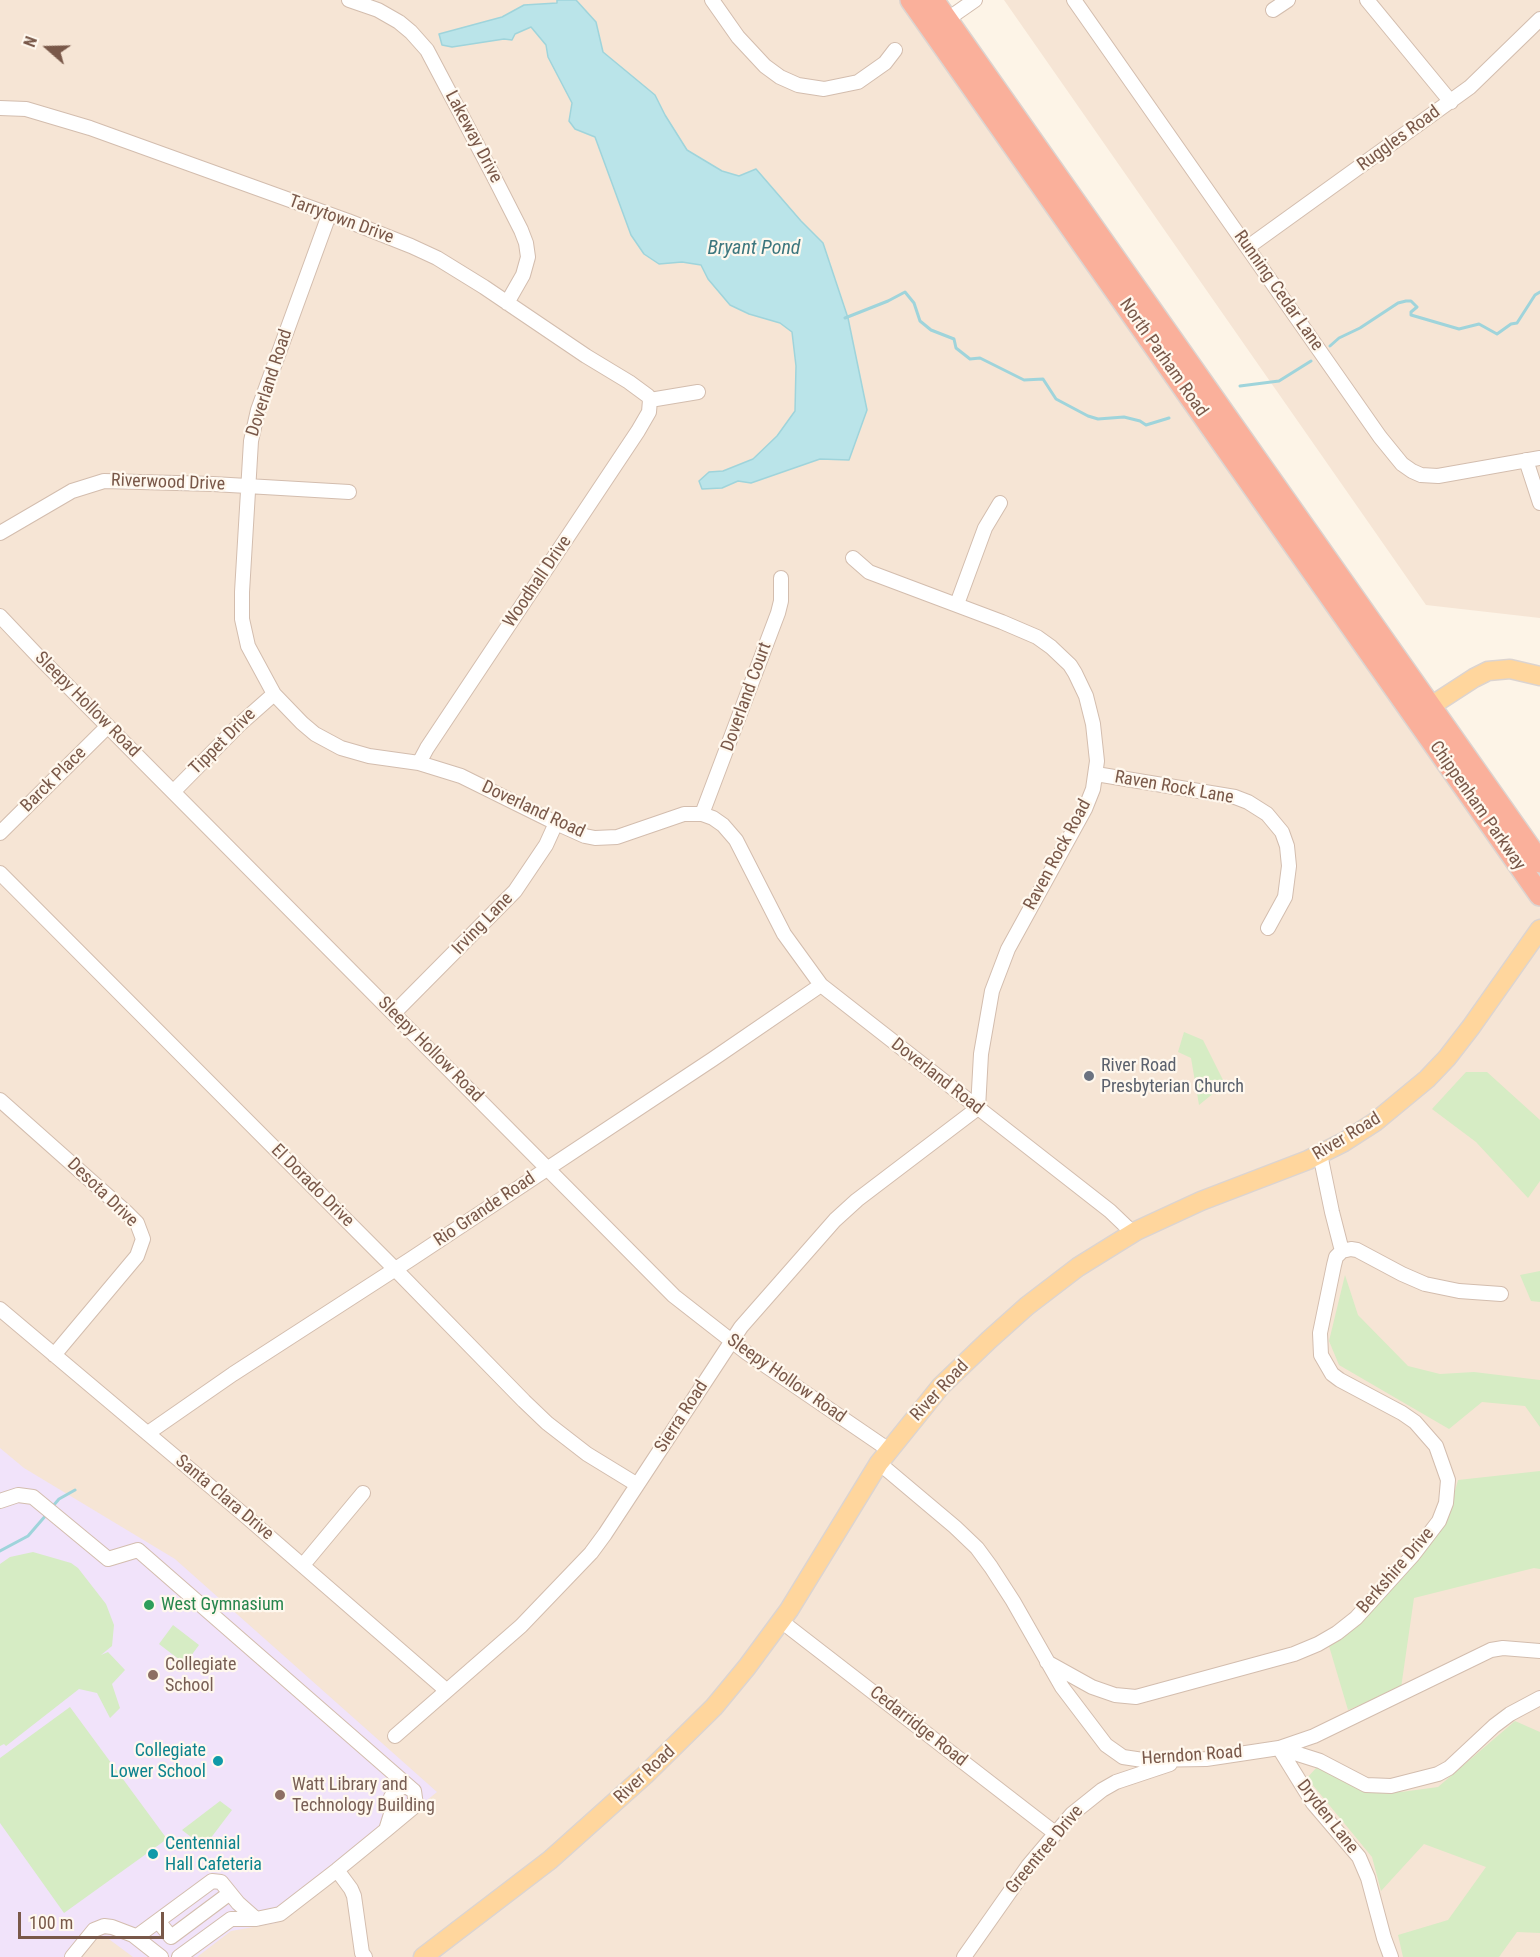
<!DOCTYPE html>
<style>
body{margin:0}
#map{position:relative;width:1540px;height:1957px;overflow:hidden;background:#fdf4e7;font-family:"Roboto Condensed",sans-serif}
canvas{display:block}
.north{position:absolute;left:18px;top:18px;width:60px;height:60px;-webkit-text-stroke:4px #fff8ee;paint-order:stroke;rotate:290deg;font-size:16px;font-weight:700;line-height:24px;text-align:center;color:#795849}
.north::after{content:'';display:block;margin:auto;width:21px;height:27px;background:#795849;clip-path:polygon(50% 0,100% 100%,50% 72%,0 100%)}
.scale{position:absolute;left:18px;top:1912px;width:146px;height:27px;box-sizing:border-box;border:3px solid #795849;border-top:0;padding-left:8px;font-size:18px;line-height:21px;white-space:nowrap;color:#795849;-webkit-text-stroke:4px #fff8ee;paint-order:stroke}
</style>
<div id="map">
<canvas width="1540" height="1957"></canvas>
<div class="north">N</div>
<div class="scale">100 m</div>
</div>
<script>
const ctx = document.querySelector('canvas').getContext('2d');
ctx.lineJoin = 'round';
function fillPath(path, color) { ctx.fillStyle = color; ctx.fill(path, 'evenodd'); }
const poly = rows => new Path2D(rows.map(r => 'M' + r).join(''));
function strokePath(path, color, width, dash) { ctx.strokeStyle = color; ctx.lineWidth = width; ctx.lineCap = dash ? 'butt' : 'round'; ctx.setLineDash(dash || []); ctx.stroke(path); }
function label(font, color, halo, rows, align = 'center') {
  ctx.font = font + ' "Roboto Condensed",sans-serif'; ctx.lineWidth = 4.5; ctx.setLineDash([]); ctx.textBaseline = 'middle'; ctx.strokeStyle = halo; ctx.fillStyle = color; for (const [text, x, y, turn = 0] of rows) {
    ctx.save(); ctx.translate(x, y); ctx.rotate((+turn || 0) * Math.PI / 180); ctx.textAlign = isNaN(turn) ? turn : align; if (halo) ctx.strokeText(text, 0, 0); ctx.fillText(text, 0, 0); ctx.restore();
  }
}
fillPath(poly([
 [0,0,910,0,1540,898,1540,1957,0,1957],
 [1004,0,1540,0,1540,618,1426,605]
]), '#f6e5d5');
fillPath(poly([
 [0,1448,24,1468,175,1559,437,1792,276,1923,231,1931,197,1957,133,1957,106,1937,94,1936,76,1957,0,1957]
]), '#f1e3fa');
fillPath(poly([
 [1184,1032,1203,1040,1225,1084,1199,1105,1191,1058,1178,1052],
 [1466,1072,1487,1072,1540,1120,1540,1181,1528,1198,1476,1142,1432,1109],
 [1540,1271,1540,1302,1531,1301,1520,1275],
 [1345,1275,1358,1315,1408,1366,1440,1374,1474,1372,1540,1380,1540,1427,1525,1406,1482,1402,1449,1429,1339,1365,1329,1341],
 [1540,1471,1540,1569,1534,1568,1414,1598,1401,1688,1348,1710,1329,1646,1417,1558,1449,1512,1458,1480],
 [33,1552,71,1563,78,1568,106,1604,114,1625,112,1646,101,1655,108,1652,125,1670,112,1684,120,1708,110,1718,97,1693,79,1689,6,1746,4,1744,0,1746,0,1564,10,1557],
 [173,1625,199,1645,185,1664,159,1644],
 [70,1707,167,1839,64,1913,0,1823,0,1758],
 [1515,1721,1540,1732,1540,1933,1517,1932,1499,1957,1403,1957,1398,1935,1448,1920,1486,1867,1424,1844,1381,1891,1372,1857,1307,1778,1317,1767,1368,1790,1401,1792,1438,1787],
 [220,1801,232,1810,204,1847,182,1830]
]), '#d6ecc4');
const water = poly([
 [557,0,576,0,596,22,603,52,655,95,665,115,687,150,722,171,739,176,756,169,801,221,823,243,848,318,867,410,849,460,820,459,751,483,738,481,722,488,702,489,699,481,709,472,723,471,753,459,777,436,795,411,796,366,792,332,780,323,749,314,730,305,708,279,701,265,682,262,659,264,644,254,631,235,595,137,575,129,569,121,572,103,548,57,546,45,531,27,515,34,512,40,504,39,452,47,442,45,439,34,502,17,524,5,557,3,557,0]
]);
fillPath(water, '#bae4e9');
strokePath(water, '#9fd4db', 1.5);
strokePath(poly([
 [845,318,888,301,905,292,914,303,920,321,931,330,954,339,956,348,970,359,980,358,1024,380,1043,379,1056,399,1088,416,1098,419,1124,417,1140,421,1146,425,1169,418],
 [1330,346,1339,338,1360,328,1398,303,1406,301,1411,301,1417,307,1411,312,1411,315,1459,329,1479,324,1497,334,1511,324,1517,323,1535,295,1540,292],
 [1240,386,1279,381,1311,361],
 [53,1506,59,1499,75,1490],
 [0,1551,28,1536,47,1514]
]), '#9fd4db', 3);
const minor = poly([
 [349,0,378,10,399,22,411,32,427,50,493,175,521,230,526,243,528,257,523,275,507,303],
 [712,0,738,37,765,66,780,77,798,85,824,89,858,82,885,63,895,50],
 [1074,0,1380,437,1402,464,1412,471,1421,475,1438,476,1540,458],
 [1367,0,1451,102],
 [1273,10,1288,0],
 [942,23,975,0],
 [0,108,26,109,90,128,348,221,411,246,437,258,484,287,586,356,629,382,648,396,650,400],
 [329,215,258,410,251,441,242,592,242,619,248,646,274,694,302,723,315,734,341,748,369,756,419,763,461,776,556,823,585,836,595,838,617,837,684,814,702,814,713,818,723,825,736,840,784,934,821,985,1110,1211,1133,1233],
 [1248,247,1470,87,1540,19],
 [650,400,698,392],
 [1526,460,1540,503],
 [0,533,72,491,104,481,213,484,349,492],
 [957,604,985,528,1000,503],
 [0,616,37,655,674,1296,747,1353,889,1450],
 [419,763,427,748,638,431,649,412,650,400],
 [1096,774,1235,797,1248,802,1267,814,1282,832,1287,846,1289,866,1285,897,1268,928],
 [173,792,240,724,274,694],
 [702,814,778,613,781,601,781,578],
 [0,833,108,726],
 [0,873,395,1269,524,1401,547,1423,587,1454,636,1484],
 [394,1013,515,891,546,845,556,823],
 [0,1100,126,1212,137,1223,143,1239,137,1256,54,1355],
 [1342,1251,1351,1249,1357,1250,1402,1274,1425,1284,1459,1291,1501,1294],
 [0,1309,242,1513,446,1690],
 [148,1433,233,1374,411,1259,713,1059,821,985],
 [879,1463,955,1527,977,1548,991,1567,1013,1601,1062,1687,1106,1745,1123,1757,1143,1760,1206,1759,1279,1748,1320,1761,1366,1785,1391,1786,1438,1774,1449,1768,1494,1726,1510,1714,1540,1698],
 [0,1501,18,1495,33,1497,108,1559,138,1550,414,1791],
 [303,1565,363,1493],
 [781,1621,1055,1833],
 [1047,1662,1092,1687,1115,1695,1136,1697,1294,1654,1318,1644,1337,1633,1356,1618,1413,1555,1439,1521,1446,1503,1448,1480,1436,1446,1415,1422,1402,1413,1340,1380,1332,1374,1321,1355,1320,1333,1334,1265,1336,1257,1342,1251,1332,1212,1320,1154],
 [395,1736,521,1626,591,1553,605,1534,741,1327,835,1220,857,1200,978,1108,981,1054,992,991,1008,949,1085,809,1093,789,1097,761,1093,724,1086,696,1075,673,1070,665,1051,647,1037,637,1002,622,869,572,853,558],
 [337,1870,351,1889,354,1896,362,1953,365,1957],
 [158,1921,171,1937,230,1893],
 [136,1937,212,1881,221,1882,238,1903,256,1919],
 [72,1957,94,1930,104,1926,112,1927,133,1935,161,1957],
 [179,1957,231,1919,256,1919,280,1914,337,1870,386,1830,416,1805,414,1791,405,1786,396,1791,391,1797,391,1814,386,1830],
 [964,1957,1028,1866,1072,1814,1102,1790,1116,1782,1170,1764],
 [1391,1957,1384,1938,1368,1878,1359,1857,1313,1803,1279,1748,1314,1736,1491,1650,1503,1648,1540,1651]
]);
const major = poly([
 [1420,713,1474,678,1488,671,1510,669,1540,676],
 [423,1957,550,1860,645,1775,714,1707,747,1667,789,1610,879,1463,941,1386,989,1340,1027,1306,1078,1267,1136,1231,1201,1201,1308,1160,1344,1142,1375,1122,1427,1079,1447,1058,1471,1027,1540,929]
]);
const highway = poly([
 [911,0,1540,895],
 [933,0,1540,862]
]);
strokePath(minor, '#d3bdae', 16);
strokePath(major, '#dcd4d0', 21);
strokePath(highway, '#dcd4d0', 24);
strokePath(minor, '#fff', 14);
strokePath(major, '#ffd69d', 18);
strokePath(highway, '#fab09b', 21);
for (const [x, y, r, color] of [
 [1089,1076,6,"#6b7280"],
 [149,1605,6,"#2e9e5b"],
 [153,1675,6,"#8d6e63"],
 [218,1761,6,"#0f9aa8"],
 [280,1795,6,"#8d6e63"],
 [153,1854,6,"#0f9aa8"]
]) { const dot = new Path2D(); dot.arc(x, y, r, 0, 2 * Math.PI); ctx.fillStyle = color; ctx.fill(dot); strokePath(dot, '#fff8ee', 2); }
label('18px', '#795849', '#fff8ee', [
 ["Lakeway Drive",473,137,62],
 ["Ruggles Road",1399,139,-36],
 ["Tarrytown Drive",341,220,20],
 ["Running Cedar Lane",1278,291,55],
 ["North Parham Road",1163,358,55],
 ["Doverland Road",270,383,-72],
 ["Riverwood Drive",168,483,2],
 ["Woodhall Drive",538,582,-56],
 ["Doverland Court",747,697,-70],
 ["Sleepy Hollow Road",87,705,45],
 ["Tippet Drive",223,742,-45],
 ["Barck Place",54,780,-45],
 ["Raven Rock Lane",1174,788,10],
 ["Chippenham Parkway",1477,806,55],
 ["Doverland Road",533,810,25],
 ["Raven Rock Road",1058,855,-62],
 ["Irving Lane",483,924,-46],
 ["Sleepy Hollow Road",430,1050,45],
 ["Doverland Road",937,1077,38],
 ["River Road",1347,1137,-31],
 ["El Dorado Drive",312,1186,45],
 ["Desota Drive",102,1193,44],
 ["Rio Grande Road",485,1210,-34],
 ["Sleepy Hollow Road",786,1379,35],
 ["River Road",940,1391,-47],
 ["Sierra Road",682,1417,-57],
 ["Santa Clara Drive",224,1498,40],
 ["Berkshire Drive",1396,1571,-49],
 ["Cedarridge Road",918,1727,38],
 ["Herndon Road",1192,1756,-4],
 ["River Road",645,1775,-43],
 ["Dryden Lane",1327,1817,52],
 ["Greentree Drive",1045,1850,-50]
]);
label('18px', '#5b616d', '#fff8ee', [
 ["River Road",1101,1066],
 ["Presbyterian Church",1101,1087]
], 'left');
label('18px', '#27864d', '#fff8ee', [
 ["West Gymnasium",161,1605]
], 'left');
label('18px', '#785e54', '#fff8ee', [
 ["Collegiate",165,1665],
 ["School",165,1686],
 ["Watt Library and",292,1785],
 ["Technology Building",292,1806]
], 'left');
label('18px', '#0d838f', '#fff8ee', [
 ["Collegiate",206,1751],
 ["Lower School",206,1772],
 ["Centennial",165,1844,"left"],
 ["Hall Cafeteria",165,1865,"left"]
], 'right');
label('italic 20px', '#3c767e', '#fff8ee', [
 ["Bryant Pond",754,249]
]);
</script>
